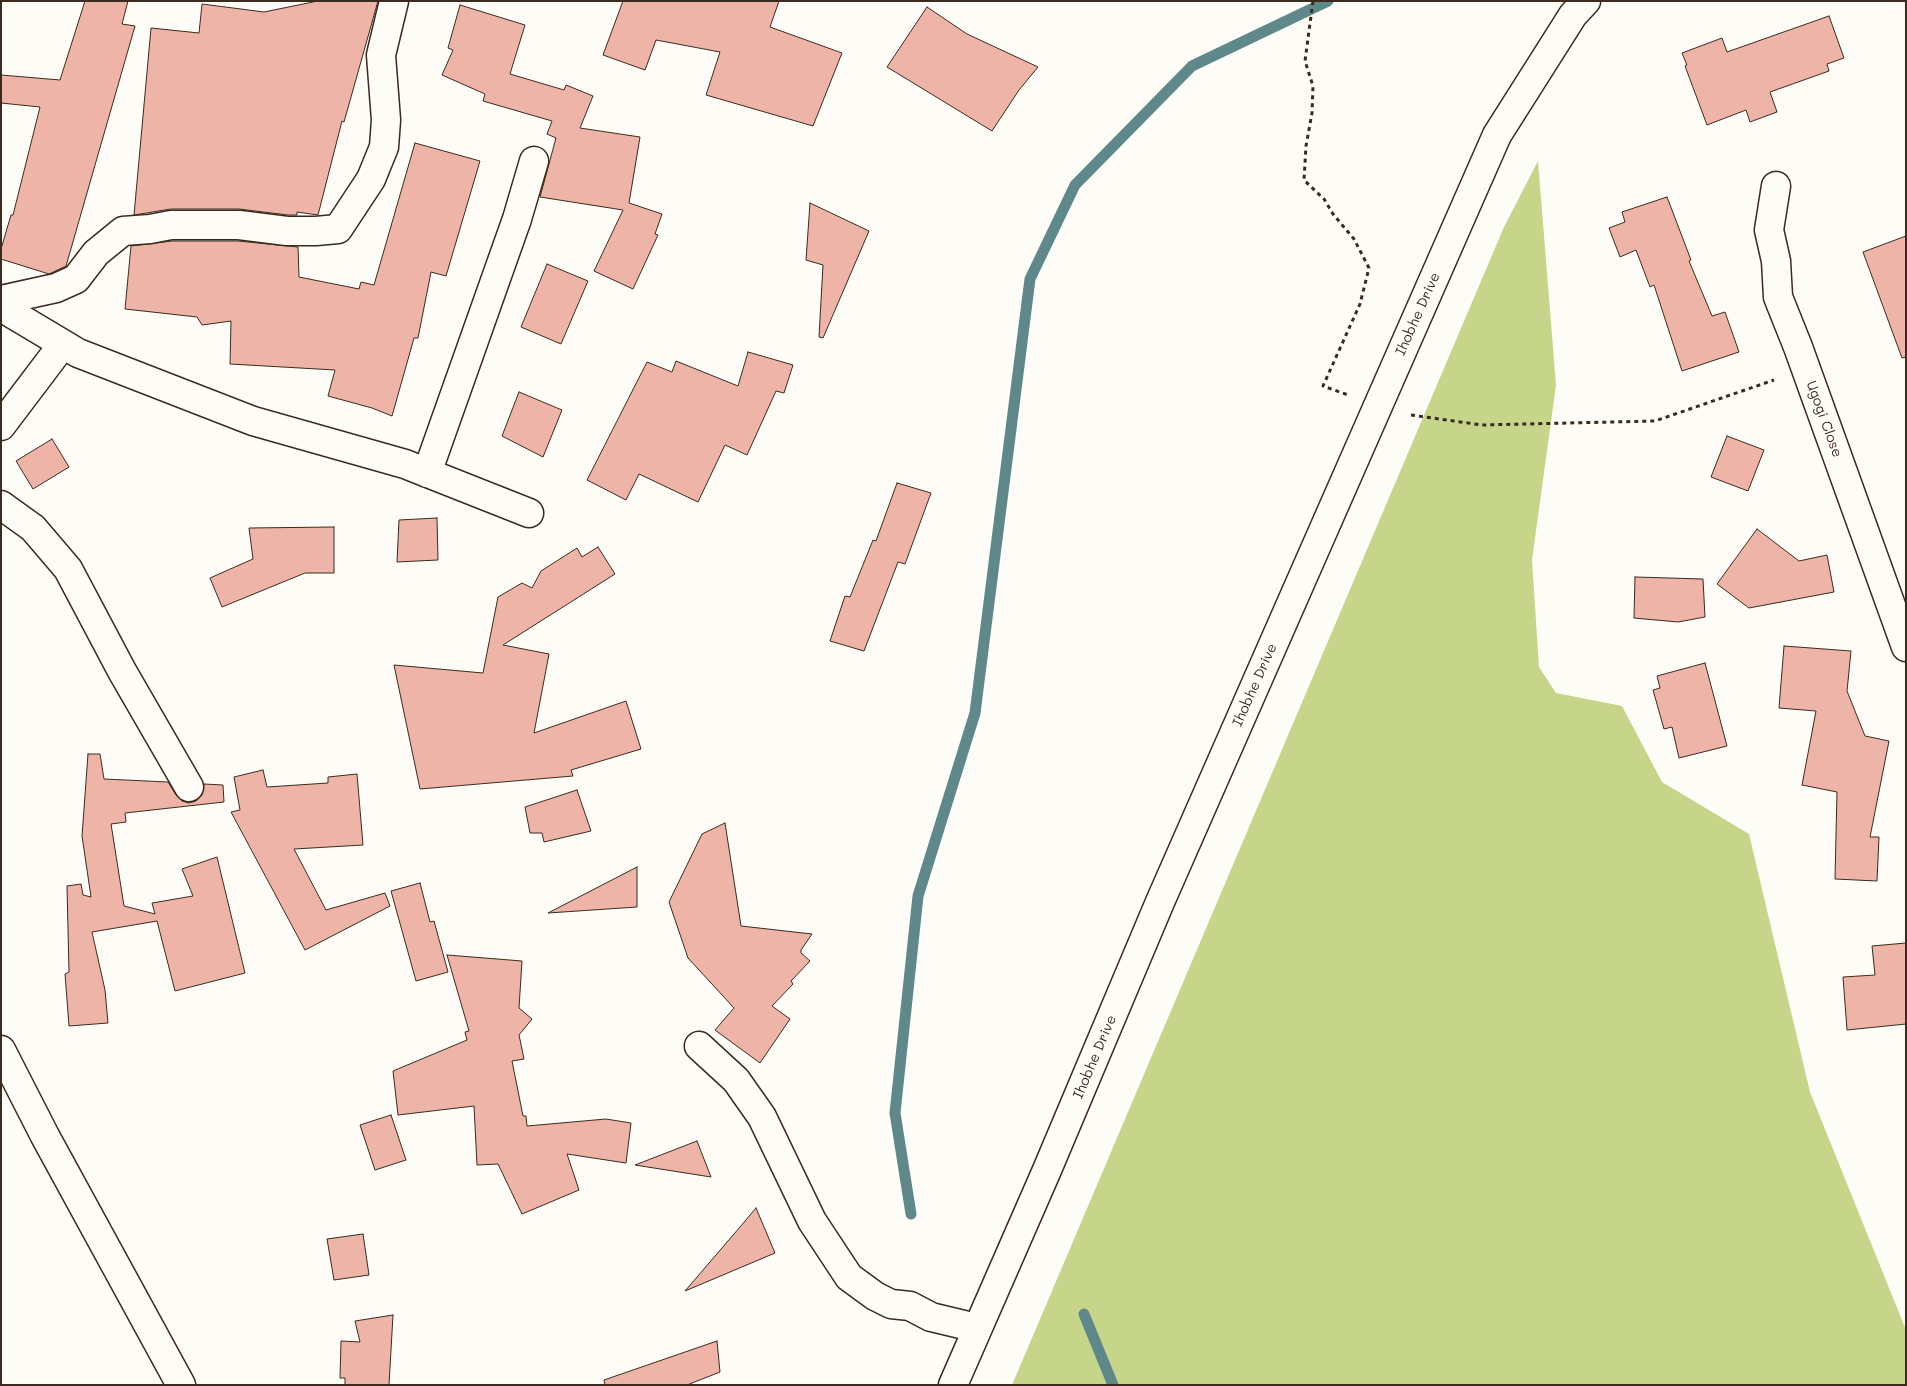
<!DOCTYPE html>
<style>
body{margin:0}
#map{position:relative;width:1907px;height:1386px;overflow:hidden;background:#fdfcf7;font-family:Mali,sans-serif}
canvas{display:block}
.frame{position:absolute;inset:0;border:2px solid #3b2a1e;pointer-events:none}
</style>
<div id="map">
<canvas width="1907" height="1386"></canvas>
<div class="frame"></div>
</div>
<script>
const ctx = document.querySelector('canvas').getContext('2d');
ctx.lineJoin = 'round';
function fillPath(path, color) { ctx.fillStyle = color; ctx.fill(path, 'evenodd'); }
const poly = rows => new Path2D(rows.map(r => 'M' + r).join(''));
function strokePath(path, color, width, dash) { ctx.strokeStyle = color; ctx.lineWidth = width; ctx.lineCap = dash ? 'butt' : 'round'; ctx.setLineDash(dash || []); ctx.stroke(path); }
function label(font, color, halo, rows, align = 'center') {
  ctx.font = font + ' Mali,sans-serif'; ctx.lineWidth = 4.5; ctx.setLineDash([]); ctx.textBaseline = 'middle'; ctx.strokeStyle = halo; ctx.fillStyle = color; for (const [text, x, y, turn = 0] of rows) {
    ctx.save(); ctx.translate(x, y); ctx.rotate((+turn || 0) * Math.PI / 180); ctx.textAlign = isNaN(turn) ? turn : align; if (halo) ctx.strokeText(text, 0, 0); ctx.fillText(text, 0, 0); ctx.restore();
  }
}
fillPath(poly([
 [1538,161,1556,385,1532,560,1539,667,1556,693,1622,706,1662,782,1749,834,1810,1092,1906,1330,1906,1385,1012,1385,1504,227]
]), '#c6d58a');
strokePath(poly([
 [911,1214,895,1113,918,896,975,713,1030,279,1075,185,1192,66,1328,1],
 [1084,1314,1113,1385]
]), '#5f888b', 11);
const building = poly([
 [85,1,128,1,122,24,135,26,66,266,49,274,1,259,1,249,11,215,13,215,40,107,1,103,1,75,60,80,85,1],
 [318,1,378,1,344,122,342,121,318,215,297,212,297,215,288,215,239,209,171,209,134,215,151,28,199,33,202,4,264,12,318,1],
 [623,1,779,1,770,27,842,53,813,126,706,95,720,52,656,40,645,70,603,55,623,1],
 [460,5,525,25,510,74,564,90,566,85,593,96,580,128,640,137,629,203,662,214,655,234,658,235,633,289,594,271,623,210,540,197,556,138,547,134,552,121,483,101,485,94,442,75,453,50,448,48,460,5],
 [927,7,967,34,1038,67,1019,90,992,131,887,67,927,7],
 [1829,16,1844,58,1827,64,1829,71,1770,92,1777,112,1750,122,1746,110,1707,125,1685,66,1687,65,1682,53,1722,38,1727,52,1829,16],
 [415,143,480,161,446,276,431,272,418,338,414,338,392,416,372,408,328,396,335,370,230,364,231,321,202,325,197,317,125,309,131,246,172,241,238,241,298,247,299,277,359,289,361,282,374,285,415,143],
 [1667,197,1691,260,1689,261,1712,316,1725,312,1739,352,1682,371,1654,285,1650,287,1636,250,1620,257,1609,228,1625,222,1622,212,1667,197],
 [810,203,869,231,823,338,819,337,823,265,806,260,810,203],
 [1906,236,1906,357,1902,358,1863,252,1906,236],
 [547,264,588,281,561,344,521,327,547,264],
 [748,352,793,365,784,393,776,391,747,455,725,445,698,502,639,474,626,500,587,480,647,362,672,372,676,361,738,386,748,352],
 [519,392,562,410,543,457,502,436,519,392],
 [1727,436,1764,450,1748,491,1711,477,1727,436],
 [52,439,69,467,33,489,16,461,52,439],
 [897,483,931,493,905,564,898,562,864,651,830,641,845,596,850,597,873,540,876,541,897,483],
 [437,518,438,560,397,562,399,520,437,518],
 [334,527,334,573,305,573,222,607,210,578,253,559,249,528,334,527],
 [1757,529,1799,561,1827,555,1834,592,1749,608,1717,584,1757,529],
 [598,547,615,574,503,645,549,654,534,733,626,701,641,749,571,770,573,776,420,789,394,665,483,673,498,597,522,583,532,588,541,571,577,548,582,557,598,547],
 [1635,577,1703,579,1705,617,1678,622,1634,618,1635,577],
 [1784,646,1851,651,1847,691,1865,736,1889,741,1870,837,1879,837,1877,881,1835,879,1837,792,1802,785,1816,711,1779,708,1784,646],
 [1705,663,1727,746,1679,758,1672,727,1664,729,1653,690,1660,688,1657,676,1705,663],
 [88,754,100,754,104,779,168,782,176,795,182,801,189,803,196,801,202,795,204,784,223,785,224,802,125,813,126,822,111,824,124,906,155,914,152,903,193,896,182,869,217,857,245,973,175,991,157,921,92,932,105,990,108,1023,69,1026,65,974,69,972,67,886,81,884,83,895,91,897,82,836,88,754],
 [263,770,267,787,328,783,328,777,357,774,363,845,294,849,326,910,385,893,390,906,305,950,231,812,240,810,234,777,263,770],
 [577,790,591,831,544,842,542,833,530,833,525,807,577,790],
 [725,823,741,926,812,934,801,950,801,953,810,961,791,981,793,984,772,1006,790,1019,760,1063,715,1030,734,1008,688,958,669,902,702,834,725,823],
 [637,867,637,907,548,913,637,867],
 [420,883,430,922,434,921,448,972,416,981,391,891,420,883],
 [1906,943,1906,1024,1847,1030,1843,977,1875,975,1872,946,1906,943],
 [447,955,522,961,519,1008,532,1019,519,1035,524,1059,512,1061,523,1116,526,1116,527,1126,606,1119,631,1123,626,1163,567,1154,579,1190,522,1214,498,1164,477,1165,474,1106,398,1115,393,1071,467,1040,465,1032,469,1031,447,955],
 [391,1115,406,1160,375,1170,360,1125,391,1115],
 [697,1141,711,1177,635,1165,697,1141],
 [756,1208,775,1253,685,1291,740,1227,756,1208],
 [363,1234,369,1275,334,1280,327,1239,363,1234],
 [393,1315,389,1385,345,1385,345,1378,340,1378,341,1341,360,1342,355,1321,393,1315],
 [717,1341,720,1372,687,1385,605,1385,604,1380,717,1341]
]);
fillPath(building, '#eeb4a8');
strokePath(building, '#3b2a1e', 1);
const minor = poly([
 [1776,186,1769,230,1776,261,1778,297,1798,347,1906,647],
 [1,300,56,288,76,279,96,253,123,231,150,229,171,225,239,225,287,231,316,231,338,229,371,179,384,147,386,120,381,55,394,1],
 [1,307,78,353,253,421,405,464,529,513],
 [1,426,63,344],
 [427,473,517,219,534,161],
 [1,505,33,528,68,569,122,671,189,787],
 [699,1046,736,1080,762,1117,812,1221,849,1277,875,1296,891,1304,910,1306,931,1317,977,1328],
 [1,1050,45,1136,181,1385],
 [953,1385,1047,1170,1160,902,1497,135,1573,15,1586,1]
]);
strokePath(minor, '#3b2a1e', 31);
strokePath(poly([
 [1313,1,1305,61,1313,86,1312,113,1306,146,1304,180,1324,199,1333,214,1354,239,1369,268,1360,304,1323,386,1348,395],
 [1411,415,1482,425,1655,421,1774,380]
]), '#3b2a1e', 3, [4, 4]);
strokePath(minor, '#fdfcf7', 28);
label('14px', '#3b2a1e', '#fdfcf7', [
 ["Ihobhe Drive",1418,314,-66],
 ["Ugogi Close",1824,419,70],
 ["Ihobhe Drive",1255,685,-66],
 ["Ihobhe Drive",1095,1057,-67]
]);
</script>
